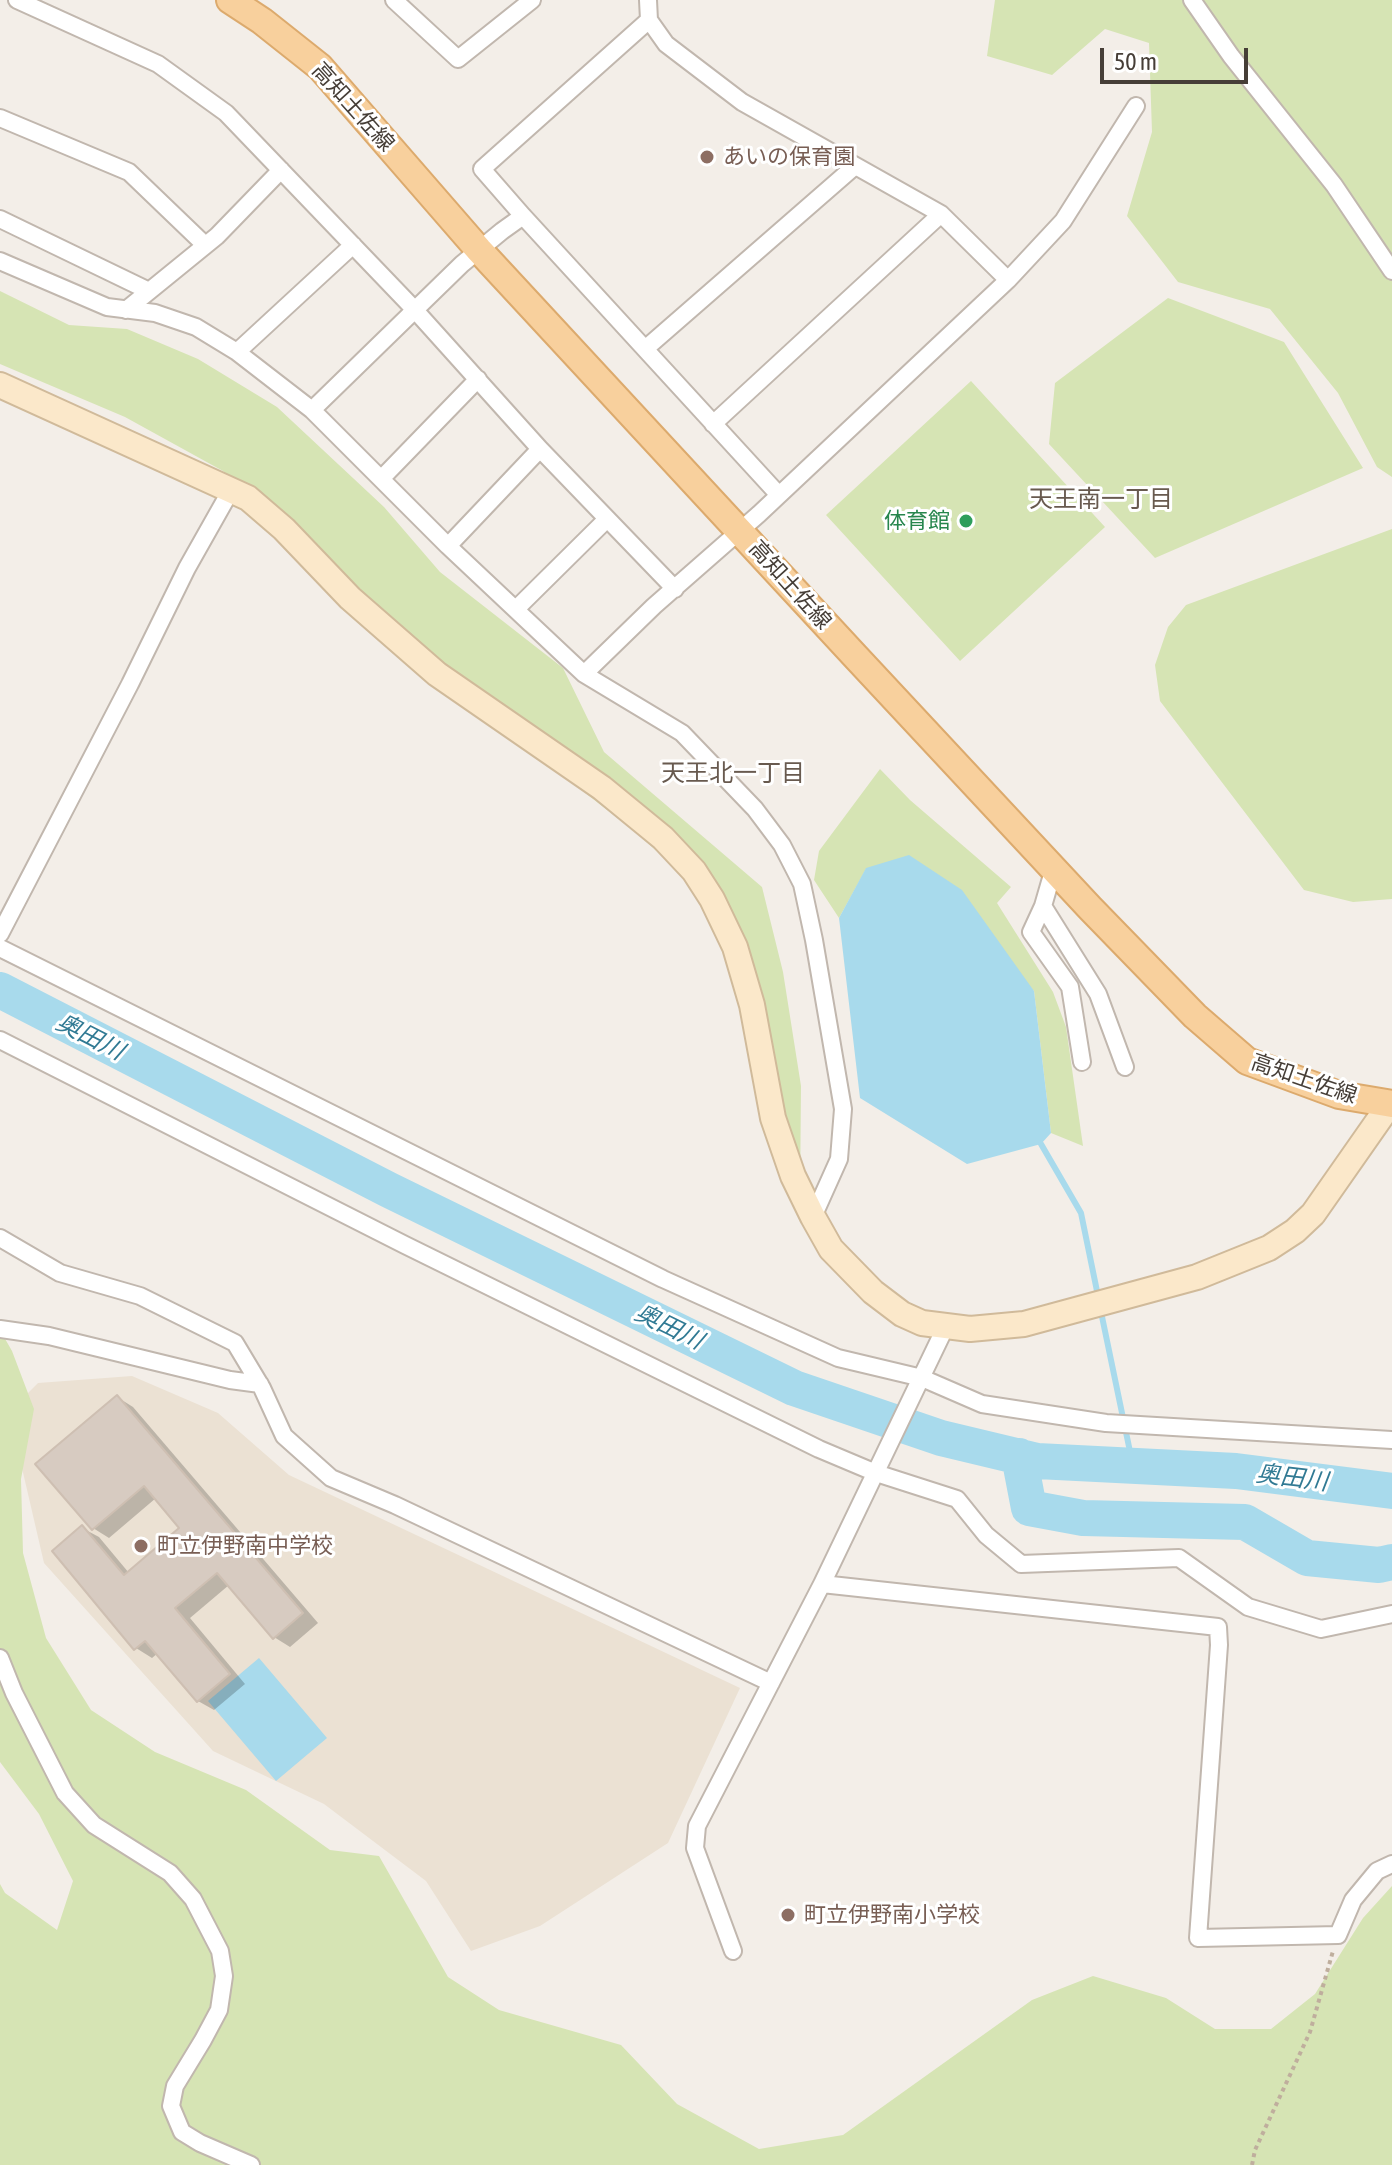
<!DOCTYPE html>
<meta charset="utf-8">
<style>
body{margin:0}
#map{position:relative;width:1392px;height:2165px;overflow:hidden;background:#f3eee8;font-family:"Asap Condensed",sans-serif}
canvas{display:block}
.scale{position:absolute;left:1100px;top:48px;width:148px;height:36px;box-sizing:border-box;border:4px solid #463e37;border-top:0;padding-left:10px;font-size:24px;line-height:28px;white-space:nowrap;color:#463e37;-webkit-text-stroke:6px #fff;paint-order:stroke}
</style>
<div id="map">
<canvas width="1392" height="2165"></canvas>
<div class="scale">50 m</div>
</div>
<script>
const ctx = document.querySelector('canvas').getContext('2d');
ctx.lineJoin = 'round';
function fillPath(path, color) { ctx.fillStyle = color; ctx.fill(path, 'evenodd'); }
const poly = rows => new Path2D(rows.map(r => 'M' + r).join(''));
function strokePath(path, color, width, dash) { ctx.strokeStyle = color; ctx.lineWidth = width; ctx.lineCap = dash ? 'butt' : 'round'; ctx.setLineDash(dash || []); ctx.stroke(path); }
function label(font, color, halo, rows, align = 'center') {
  ctx.font = font + ' "Asap Condensed","Noto Sans JP",sans-serif'; ctx.lineWidth = 6; ctx.setLineDash([]); ctx.textBaseline = 'middle'; ctx.strokeStyle = halo; ctx.fillStyle = color; for (const [text, x, y, turn = 0] of rows) {
    ctx.save(); ctx.translate(x, y); ctx.rotate((+turn || 0) * Math.PI / 180); ctx.textAlign = isNaN(turn) ? turn : align; if (halo) ctx.strokeText(text, 0, 0); ctx.fillText(text, 0, 0); ctx.restore();
  }
}
fillPath(poly([
 [132,1376,218,1413,289,1475,740,1688,668,1843,540,1926,471,1951,426,1881,324,1804,213,1751,44,1563,9,1412,38,1383]
]), '#ebe1d3');
fillPath(poly([
 [995,0,1392,0,1392,477,1377,467,1338,393,1270,309,1178,282,1127,216,1152,132,1149,43,1105,29,1052,75,987,56],
 [0,291,69,325,127,329,198,359,277,407,384,507,440,572,563,668,604,752,762,887,783,972,801,1086,800,1201,722,909,634,831,447,685,309,563,223,471,125,417,0,364],
 [1168,298,1284,342,1363,468,1155,558,1049,444,1055,383],
 [971,381,1105,527,960,661,826,515],
 [1392,529,1392,899,1353,902,1304,890,1160,701,1155,665,1168,627,1186,605],
 [880,769,910,800,1011,887,997,903,1053,992,1066,1027,1083,1146,1051,1133,1034,991,866,869,839,918,814,880,819,851],
 [0,1330,12,1351,34,1409,21,1479,23,1553,46,1638,91,1710,155,1752,246,1790,330,1850,379,1856,448,1977,499,2010,621,2045,677,2104,759,2149,843,2135,1032,2000,1093,1976,1166,1998,1215,2029,1271,2029,1315,1994,1363,1918,1392,1886,1392,2165,0,2165,0,1884,5,1893,57,1930,73,1881,39,1814,0,1762]
]), '#d6e4b4');
fillPath(poly([
 [909,855,962,890,1034,991,1051,1133,1041,1144,967,1164,860,1098,839,918,866,868],
 [259,1658,327,1738,276,1781,208,1701]
]), '#a8daec');
fillPath(poly([
 [117,1397,133,1407,318,1623,290,1647,274,1637,229,1585,190,1618,245,1684,214,1710,198,1701,158,1653,152,1658,136,1648,82,1528,99,1537,129,1573,182,1528,156,1498,109,1538,93,1528]
]), '#0003');
strokePath(poly([
 [1041,1144,1081,1213,1098,1296],
 [1100,1307,1133,1466]
]), '#a8daec', 6);
strokePath(poly([
 [0,990,389,1190,794,1388,941,1438,1037,1461,1236,1471,1392,1491],
 [1019,1456,1029,1508,1083,1518,1245,1522,1307,1558,1379,1565,1392,1562]
]), '#a8daec', 36);
const building = poly([
 [117,1395,303,1613,273,1639,217,1573,175,1608,230,1674,197,1702,145,1641,134,1650,52,1551,82,1525,124,1575,179,1528,144,1486,92,1530,35,1464,117,1395]
]);
fillPath(building, '#d7cbc1');
strokePath(building, '#cebfb2', 2);
const street = poly([
 [17,0,158,64,226,113,414,309,540,449,675,589],
 [394,0,458,59,532,0],
 [648,0,649,20,666,44,742,102,941,214,1008,280],
 [1192,0,1231,56,1334,185,1392,271],
 [649,20,482,169,523,216,778,494],
 [0,118,129,172,205,245],
 [0,219,149,291],
 [0,261,107,307,155,313,196,327,237,352,312,410,448,546,584,674,682,733,755,809,782,845,802,884,814,940,843,1109,839,1159,813,1217],
 [126,310,217,236,281,170],
 [645,349,855,166],
 [237,352,353,245],
 [312,410,462,264,502,231,523,216],
 [713,424,941,214],
 [381,479,478,379],
 [448,546,540,449],
 [516,609,607,519],
 [584,674,654,606,759,514,1008,280,1063,221,1136,106],
 [1054,868,1043,906,1098,994,1125,1067],
 [1043,906,1031,932,1070,987,1082,1062],
 [0,934,130,684,187,568,231,490],
 [0,948,663,1279,838,1358,922,1378,982,1404,1106,1423,1392,1440],
 [0,1040,405,1245,819,1449,876,1473,957,1499,986,1535,1021,1564,1179,1558,1248,1607,1321,1629,1392,1614],
 [0,1238,60,1273,140,1296,235,1343,262,1388,284,1436,331,1478,395,1505,771,1683],
 [0,1329,49,1336,230,1380,260,1384],
 [822,1584,1218,1627,1219,1645,1198,1938,1338,1935,1353,1900,1377,1871,1392,1864],
 [0,1658,14,1693,65,1793,94,1825,170,1873,193,1899,220,1951,224,1976,219,2010,203,2040,175,2086,171,2106,182,2132,200,2143,251,2165],
 [733,1951,695,1848,697,1826,822,1584,946,1326]
]);
const secondary = poly([
 [0,385,248,498,284,529,350,598,437,674,602,788,663,838,694,871,712,899,735,947,752,1005,773,1118,793,1176,813,1217,831,1249,873,1292,902,1314,922,1323,970,1329,1024,1324,1197,1277,1269,1248,1295,1231,1313,1214,1390,1104]
]);
const primary = poly([
 [230,0,262,21,320,67,479,250,855,656,1090,908,1195,1016,1247,1061,1339,1095,1392,1104]
]);
strokePath(street, '#c1b7ae', 20);
strokePath(secondary, '#d0ba9a', 28);
strokePath(primary, '#dcaa6d', 30);
strokePath(poly([
 [1252,2165,1255,2150,1310,2032,1333,1951]
]), '#bfae9d', 4, [4, 4]);
strokePath(street, '#fff', 16);
strokePath(secondary, '#fbe8ca', 24);
strokePath(primary, '#f8d09d', 26);
for (const [x, y, r, color] of [
 [707,157,8,"#8d6e63"],
 [966,521,8,"#2e9e5b"],
 [141,1546,8,"#8d6e63"],
 [788,1915,8,"#8d6e63"]
]) { const dot = new Path2D(); dot.arc(x, y, r, 0, 2 * Math.PI); ctx.fillStyle = color; ctx.fill(dot); strokePath(dot, '#fff', 3); }
label('22px', '#463e37', '#fff', [
 ["高知土佐線",353,107,48],
 ["高知土佐線",790,585,48],
 ["高知土佐線",1304,1079,19]
]);
label('22px', '#785e54', '#fff', [
 ["あいの保育園",723,157],
 ["町立伊野南中学校",157,1546],
 ["町立伊野南小学校",804,1915]
], 'left');
label('22px', '#27864d', '#fff', [
 ["体育館",950,521]
], 'right');
label('24px', '#685a4f', '#fff', [
 ["天王南一丁目",1101,499],
 ["天王北一丁目",733,773]
]);
label('italic 24px', '#317a94', '#fff', [
 ["奥田川",90,1037,27],
 ["奥田川",669,1327,26],
 ["奥田川",1292,1478,7]
]);
</script>
